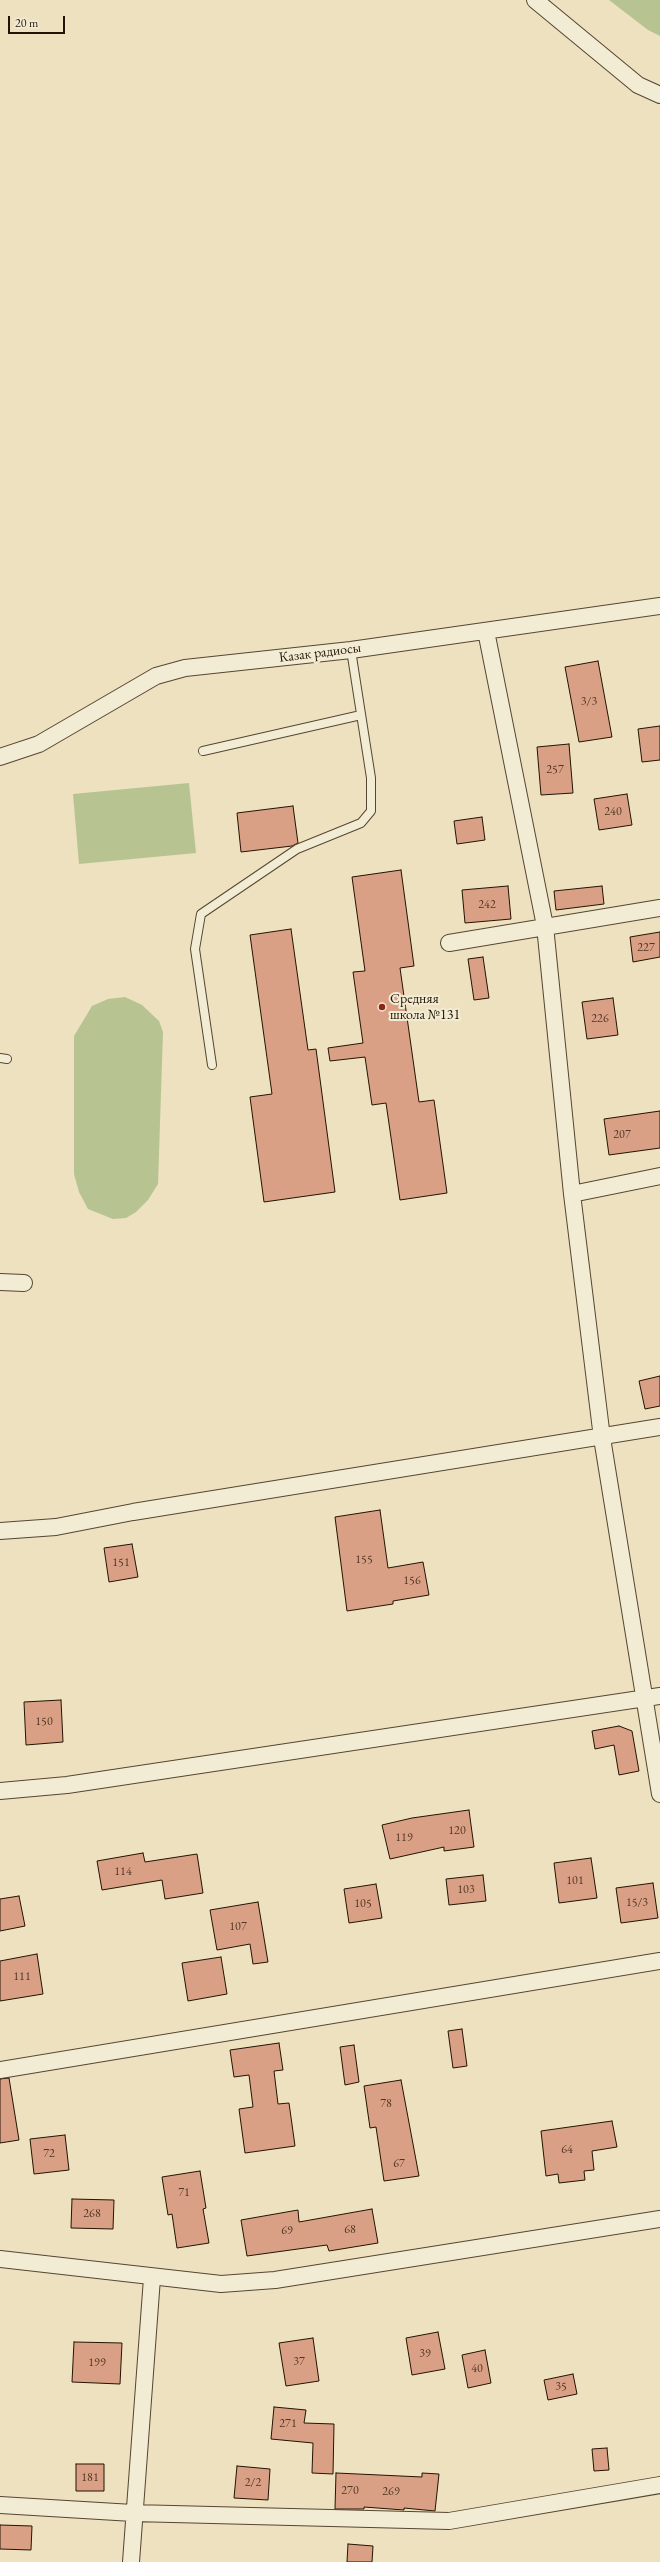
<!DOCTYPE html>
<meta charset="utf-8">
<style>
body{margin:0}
#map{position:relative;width:660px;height:2562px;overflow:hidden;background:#ede1bf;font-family:"EB Garamond",serif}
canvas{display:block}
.scale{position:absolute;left:8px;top:16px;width:57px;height:18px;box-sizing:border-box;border:2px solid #231303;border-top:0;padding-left:5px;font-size:12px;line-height:14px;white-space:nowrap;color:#231303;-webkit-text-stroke:3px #f3ecd5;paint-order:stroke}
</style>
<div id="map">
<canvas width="660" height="2562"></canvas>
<div class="scale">20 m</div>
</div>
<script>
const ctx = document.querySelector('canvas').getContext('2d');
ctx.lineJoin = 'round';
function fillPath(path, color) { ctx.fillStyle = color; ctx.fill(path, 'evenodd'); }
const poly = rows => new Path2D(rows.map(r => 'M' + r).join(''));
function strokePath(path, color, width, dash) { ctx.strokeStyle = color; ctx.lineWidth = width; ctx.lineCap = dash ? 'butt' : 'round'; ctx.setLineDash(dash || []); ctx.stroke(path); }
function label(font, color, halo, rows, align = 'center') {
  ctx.font = font + ' "EB Garamond",serif'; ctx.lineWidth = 4; ctx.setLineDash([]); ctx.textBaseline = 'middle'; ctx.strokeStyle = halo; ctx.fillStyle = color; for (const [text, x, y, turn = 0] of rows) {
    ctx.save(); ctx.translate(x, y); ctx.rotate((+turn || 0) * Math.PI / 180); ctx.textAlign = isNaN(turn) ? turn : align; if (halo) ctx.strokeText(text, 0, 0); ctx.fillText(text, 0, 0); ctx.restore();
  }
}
fillPath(poly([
 [609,0,660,0,660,36,648,30],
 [189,783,196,853,79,864,73,794],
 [125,997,142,1005,159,1021,163,1032,158,1184,148,1200,136,1212,126,1218,113,1219,88,1209,79,1192,74,1174,74,1036,92,1006,108,999]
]), '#b8c392');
const building = poly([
 [598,661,612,737,579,742,565,667,598,661],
 [660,726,660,760,642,762,638,729,660,726],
 [569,744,573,793,541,795,537,747,569,744],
 [627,794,632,825,599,830,594,799,627,794],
 [293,806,298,843,292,846,241,852,237,813,293,806],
 [482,817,485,840,457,844,454,821,482,817],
 [401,870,414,966,400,968,419,1102,434,1100,447,1193,400,1200,386,1103,372,1105,365,1057,330,1061,328,1048,363,1043,353,972,365,971,352,877,401,870],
 [508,886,511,919,465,923,462,890,508,886],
 [602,886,604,904,556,910,554,891,602,886],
 [291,929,308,1050,316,1049,335,1192,264,1202,250,1097,272,1094,250,935,291,929],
 [660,932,660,957,633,962,630,937,660,932],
 [483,957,489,998,474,1000,468,959,483,957],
 [613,998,618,1035,587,1039,582,1002,613,998],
 [660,1111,660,1148,609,1155,604,1119,660,1111],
 [660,1376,660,1406,645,1409,639,1381,660,1376],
 [380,1510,388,1568,423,1562,429,1595,393,1601,393,1604,347,1611,335,1517,380,1510],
 [132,1544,138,1577,109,1582,104,1548,132,1544],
 [61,1700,63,1742,26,1745,24,1702,61,1700],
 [619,1726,632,1731,639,1771,619,1775,614,1745,595,1749,592,1731,619,1726],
 [469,1810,474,1847,444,1851,444,1847,390,1859,382,1825,412,1818,469,1810],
 [143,1853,145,1862,197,1854,203,1893,165,1899,162,1880,102,1890,97,1861,143,1853],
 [591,1858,597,1898,559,1903,554,1863,591,1858],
 [483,1875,486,1901,449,1905,446,1879,483,1875],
 [653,1883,658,1918,621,1923,616,1888,653,1883],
 [376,1884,382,1918,349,1923,344,1889,376,1884],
 [19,1896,25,1926,0,1931,0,1899,19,1896],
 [258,1902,268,1962,253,1964,250,1944,217,1950,210,1910,258,1902],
 [37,1954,43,1994,0,2001,0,1961,37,1954],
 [221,1957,227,1994,188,2001,182,1963,221,1957],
 [462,2029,467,2066,453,2068,448,2031,462,2029],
 [279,2043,283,2070,274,2071,278,2104,289,2103,295,2146,245,2153,239,2109,253,2107,249,2075,234,2077,230,2050,279,2043],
 [354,2045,359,2082,345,2085,340,2047,354,2045],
 [9,2078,19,2140,0,2143,0,2079,9,2078],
 [401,2080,419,2176,384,2181,376,2127,370,2128,364,2086,401,2080],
 [612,2121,617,2147,592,2151,594,2170,584,2171,585,2180,559,2183,558,2174,546,2176,541,2131,612,2121],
 [65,2135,69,2170,34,2174,30,2139,65,2135],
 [200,2171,206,2208,203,2209,209,2243,177,2248,172,2214,168,2215,162,2177,200,2171],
 [72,2199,114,2200,113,2229,71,2228,72,2199],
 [372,2209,378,2243,329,2251,327,2245,247,2256,241,2220,298,2210,299,2222,372,2209],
 [438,2332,445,2369,412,2375,406,2338,438,2332],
 [313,2338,319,2381,286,2386,279,2343,313,2338],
 [74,2342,122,2343,120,2384,72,2382,74,2342],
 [485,2350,491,2383,468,2388,462,2355,485,2350],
 [573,2374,577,2394,548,2400,544,2380,573,2374],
 [274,2407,306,2410,304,2423,334,2424,333,2474,312,2473,313,2443,271,2439,274,2407],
 [607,2448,609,2470,594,2471,592,2449,607,2448],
 [76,2464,104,2464,104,2491,76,2491,76,2464],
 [237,2466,270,2469,268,2500,234,2498,237,2466],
 [336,2473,422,2477,422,2473,439,2474,435,2511,404,2508,404,2510,364,2507,364,2509,335,2509,336,2473],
 [0,2525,32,2526,31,2550,0,2549,0,2525],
 [348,2544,373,2546,372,2562,347,2562,348,2544]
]);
fillPath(building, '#daa085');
strokePath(building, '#231303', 1);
const service = poly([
 [203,751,361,715],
 [0,1058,7,1059],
 [212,1065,195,949,201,914,297,849,361,823,371,811,371,778,351,650]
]);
const minor = poly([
 [535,0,638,85,660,95],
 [486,631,545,926,572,1194,602,1438,660,1794],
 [0,757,39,744,156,676,185,668,351,650,660,606],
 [449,943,660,908],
 [572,1194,660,1176],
 [0,1282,24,1283],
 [0,1531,56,1527,133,1512,660,1427],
 [0,1791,67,1785,660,1696],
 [0,2070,660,1961],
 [0,2259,221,2284,275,2280,660,2219],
 [0,2505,133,2513,449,2521,660,2485],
 [131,2562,152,2278]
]);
strokePath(service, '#564632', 10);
strokePath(minor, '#564632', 18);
strokePath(service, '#f3ecd5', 8);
strokePath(minor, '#f3ecd5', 16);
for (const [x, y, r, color] of [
 [382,1007,4,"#8f2418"]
]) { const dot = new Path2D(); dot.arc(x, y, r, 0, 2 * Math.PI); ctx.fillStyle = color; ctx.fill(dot); strokePath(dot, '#f3ecd5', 1.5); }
label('12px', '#513624', null, [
 ["3/3",589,702],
 ["257",555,770],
 ["240",613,812],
 ["242",487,905],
 ["227",646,948],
 ["226",600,1019],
 ["207",622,1135],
 ["155",364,1560],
 ["151",121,1563],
 ["156",412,1581],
 ["150",44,1722],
 ["120",457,1831],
 ["119",404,1838],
 ["114",123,1872],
 ["101",575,1881],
 ["103",466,1890],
 ["15/3",637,1903],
 ["105",363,1904],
 ["107",238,1927],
 ["111",22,1977],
 ["78",386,2104],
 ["64",567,2150],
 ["72",49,2154],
 ["67",399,2164],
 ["71",184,2193],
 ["268",92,2214],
 ["68",350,2230],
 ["69",287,2231],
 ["39",425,2354],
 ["37",299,2362],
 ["199",97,2363],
 ["40",477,2369],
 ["35",561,2387],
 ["271",288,2424],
 ["181",90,2478],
 ["2/2",253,2483],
 ["270",350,2491],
 ["269",391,2492]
]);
label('14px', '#231303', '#f3ecd5', [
 ["Казак радиосы",320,653,-7]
]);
label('14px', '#231303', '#f3ecd5', [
 ["Средняя",390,999],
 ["школа №131",390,1015]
], 'left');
</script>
